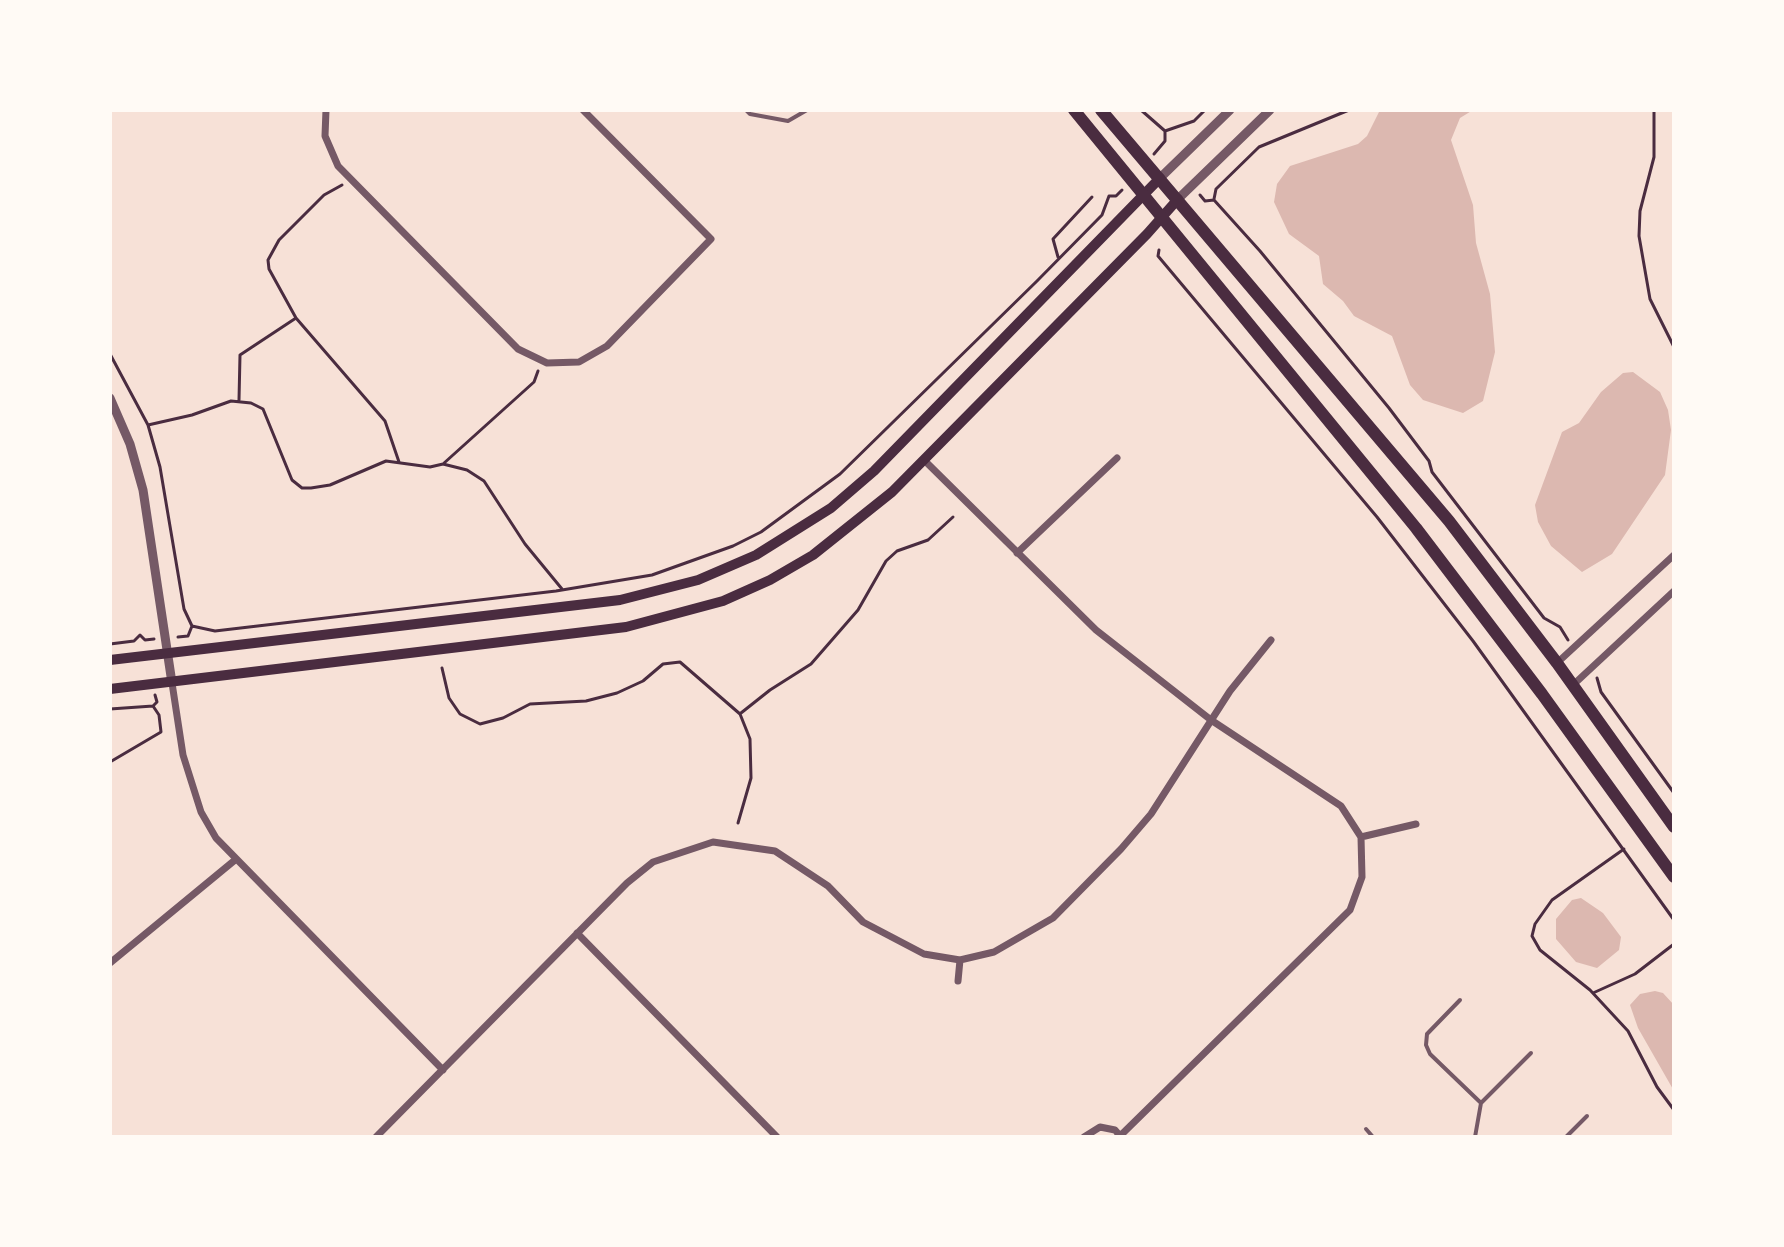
<!DOCTYPE html>
<style>
body{margin:0}
#map{position:relative;width:1784px;height:1247px;overflow:hidden;background:#f7e1d7;font-family:"Fira Sans",sans-serif}
canvas{display:block}
.frame{position:absolute;inset:0;border:112px solid #fffaf5;pointer-events:none}
</style>
<div id="map">
<canvas width="1784" height="1247"></canvas>
<div class="frame"></div>
</div>
<script>
const ctx = document.querySelector('canvas').getContext('2d');
ctx.lineJoin = 'round';
function fillPath(path, color) { ctx.fillStyle = color; ctx.fill(path, 'evenodd'); }
const poly = rows => new Path2D(rows.map(r => 'M' + r).join(''));
function strokePath(path, color, width, dash) { ctx.strokeStyle = color; ctx.lineWidth = width; ctx.lineCap = dash ? 'butt' : 'round'; ctx.setLineDash(dash || []); ctx.stroke(path); }
fillPath(poly([
 [1380,110,1473,110,1460,118,1451,140,1473,205,1476,243,1490,294,1495,352,1483,401,1463,413,1423,400,1410,385,1392,336,1354,316,1343,301,1323,284,1319,256,1289,234,1274,202,1277,184,1290,166,1358,144,1367,136],
 [1633,372,1660,392,1668,410,1671,430,1665,475,1612,554,1582,572,1551,546,1538,522,1535,505,1562,432,1579,423,1601,392,1623,373],
 [1581,898,1603,913,1621,937,1619,950,1597,968,1576,962,1556,939,1556,919,1572,900],
 [1655,991,1663,993,1674,1005,1674,1091,1638,1028,1630,1005,1640,994]
]), '#dcb8b0');
strokePath(poly([
 [1141,110,1165,131],
 [1654,110,1654,157,1640,211,1639,236,1650,299,1674,347],
 [1154,154,1165,141,1165,131,1194,121,1205,110],
 [1200,195,1205,201,1214,200,1260,251,1389,408,1429,461,1432,472,1544,618,1560,627,1568,640],
 [1214,199,1216,189,1259,147,1349,110],
 [1159,250,1158,256,1377,517,1473,641,1674,920],
 [1058,257,1053,239,1092,197],
 [296,318,269,269,268,260,279,240,324,195,342,185],
 [110,354,148,425,160,467,184,609,192,626,188,636,178,637],
 [239,400,240,355,296,318,385,421,399,462],
 [148,425,192,415,231,401,251,403,263,409,292,480,302,488,311,488,330,485,386,461,430,467,443,464,534,382,538,371],
 [443,464,467,470,484,481,525,544,562,589],
 [192,626,215,631,556,591,652,575,733,546,761,532,840,474,1037,281,1102,215,1109,196,1116,196,1122,190],
 [110,644,134,641,140,635,145,640,154,639],
 [442,668,449,698,460,714,480,724,503,718,530,704,586,701,617,693,643,681,663,664,680,662,740,714,750,739,751,778,738,823],
 [1597,678,1601,692,1674,793],
 [110,709,153,706],
 [741,713,770,690,811,664,858,610,886,561,897,551,928,540,953,517],
 [110,762,161,732,159,715,153,706,157,702,155,695],
 [1624,849,1552,900,1535,924,1532,936,1540,950,1590,990,1628,1031,1657,1087,1674,1110],
 [1593,993,1635,974,1674,944]
]), '#4a2c40', 3);
strokePath(poly([
 [746,110,750,114,788,121,807,110],
 [1460,1000,1427,1034,1426,1045,1430,1054,1481,1103,1475,1137],
 [1481,1103,1531,1053],
 [1366,1129,1373,1137],
 [1566,1137,1587,1116]
]), '#755966', 4);
strokePath(poly([
 [326,110,325,136,338,166,518,349,547,363,579,362,607,346,711,239,583,110],
 [924,460,1096,630,1211,720,1341,806,1361,837,1362,877,1350,910,1120,1136],
 [1017,553,1117,458],
 [1557,663,1674,555],
 [172,683,183,755,201,812,216,838,443,1070],
 [1573,685,1674,591],
 [1361,837,1416,824],
 [577,933,777,1137],
 [110,963,235,860],
 [958,981,960,960],
 [376,1137,627,883,653,862,713,842,775,851,828,886,863,922,924,954,960,960,994,952,1053,918,1121,849,1151,814,1230,691,1271,640],
 [1084,1137,1100,1127,1115,1130,1121,1137]
]), '#755966', 7);
strokePath(poly([
 [1160,178,1230,110],
 [1178,199,1270,110],
 [110,398,130,444,143,490,172,683]
]), '#755966', 9);
strokePath(poly([
 [110,660,620,600,698,580,756,555,831,508,874,471,1160,178],
 [110,689,626,627,723,601,770,580,813,555,892,492,1147,234,1178,199]
]), '#4a2c40', 10);
strokePath(poly([
 [1074,110,1416,528,1542,694,1674,877],
 [1101,110,1449,521,1557,663,1674,827]
]), '#4a2c40', 12);
</script>
